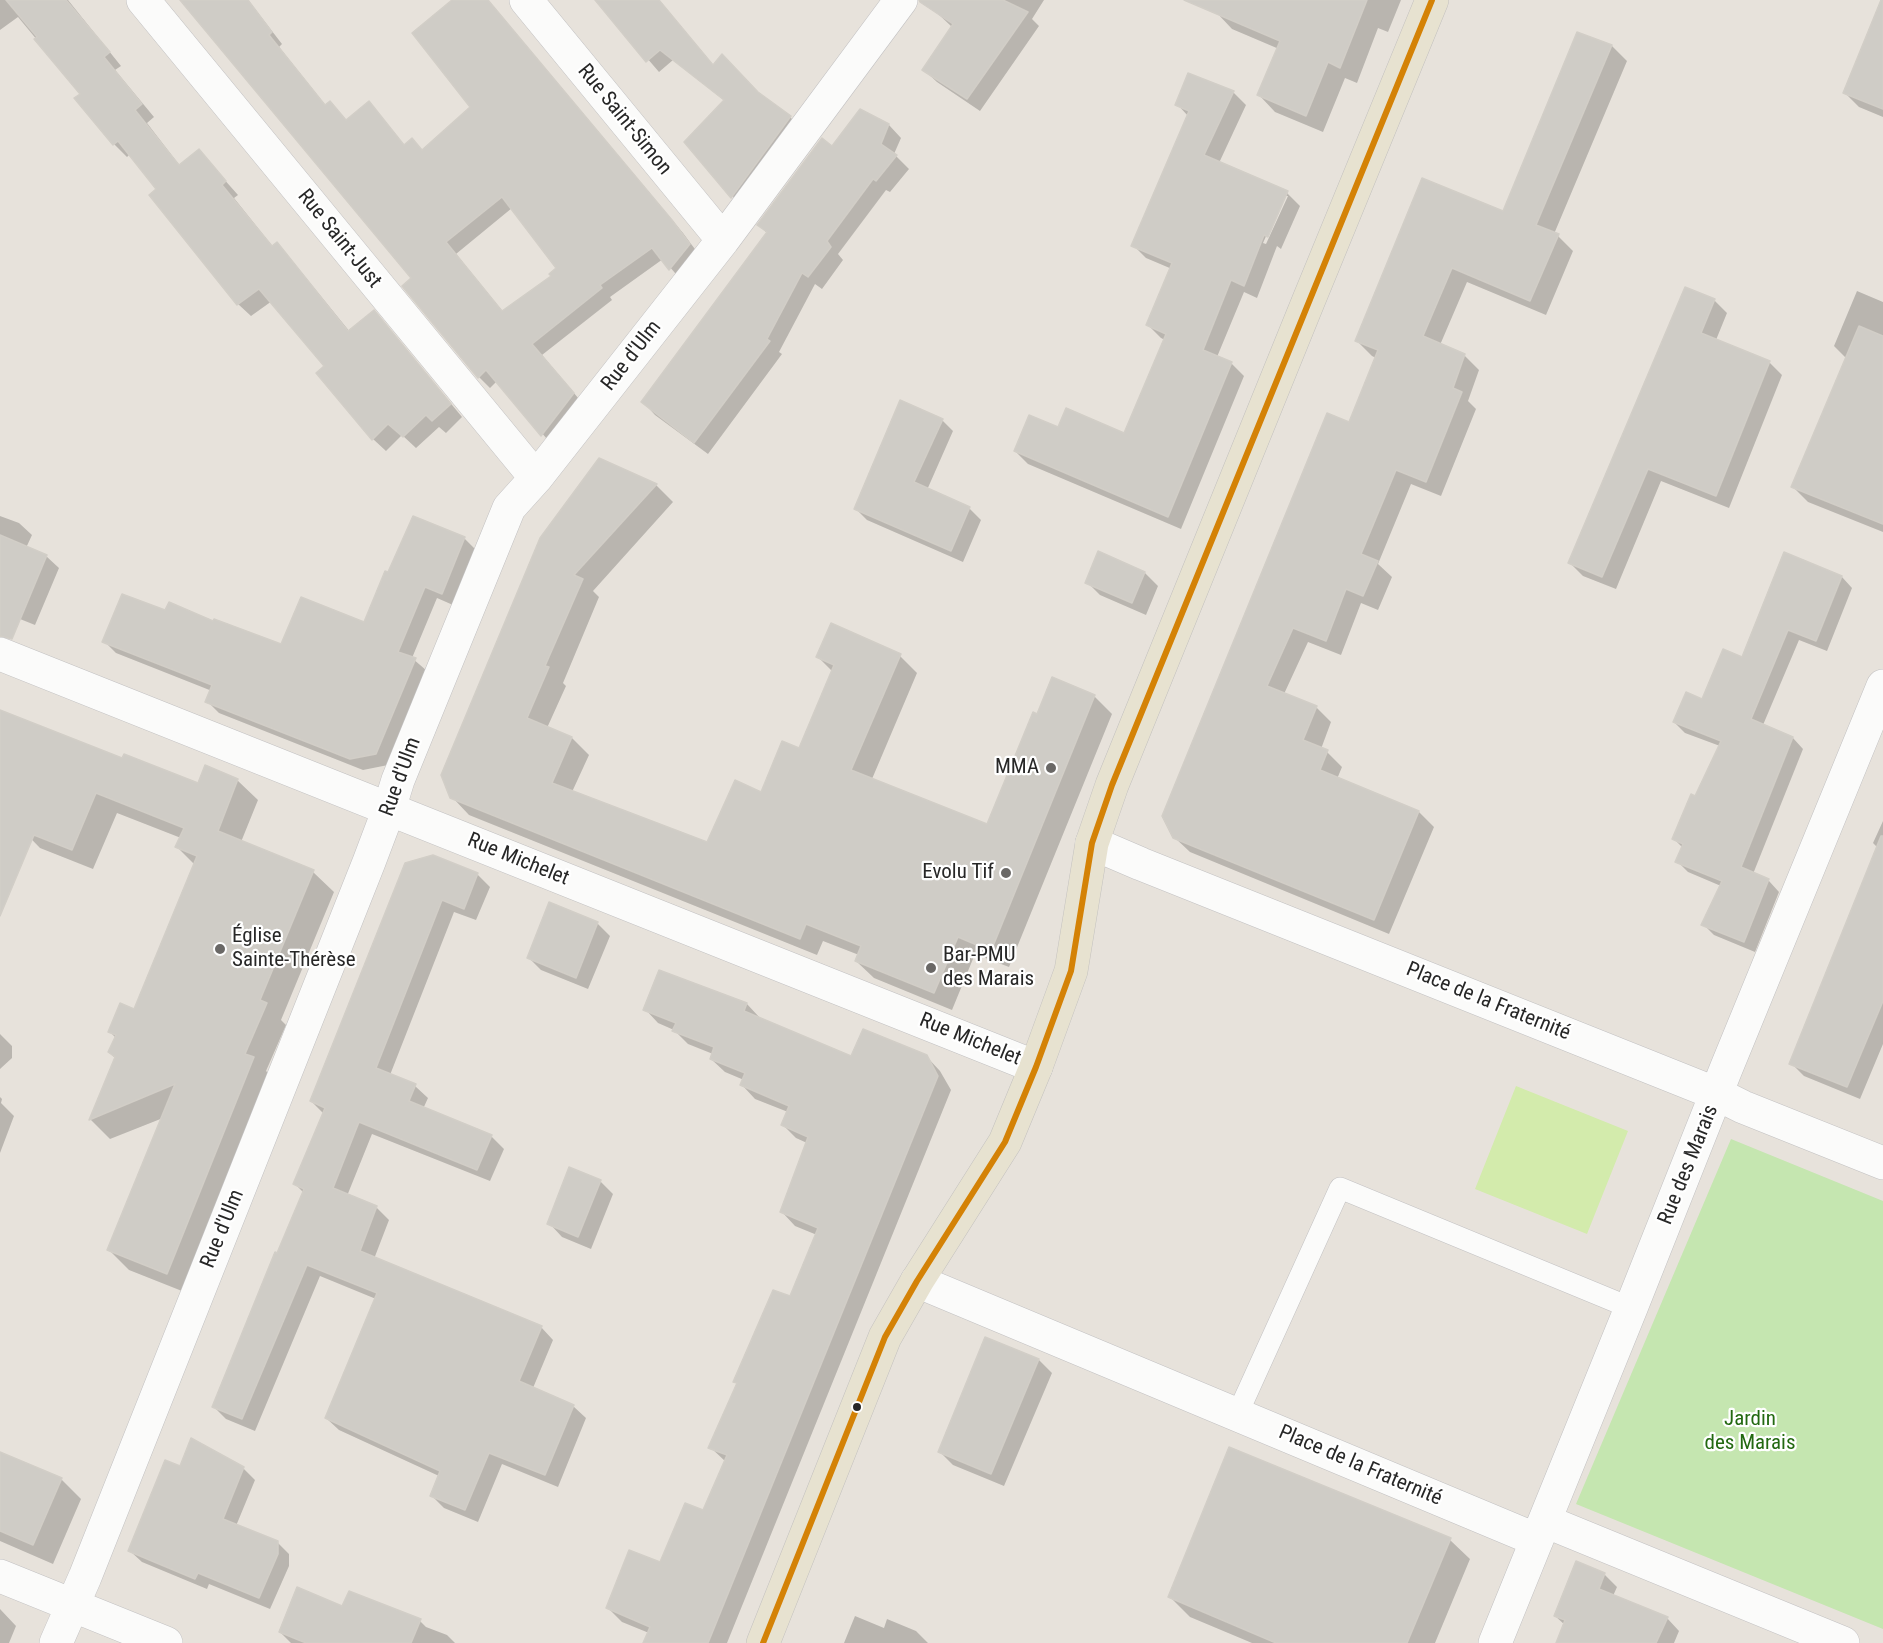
<!DOCTYPE html>
<meta charset="utf-8">
<style>
body{margin:0}
canvas{display:block;background:#e7e2db}
</style>
<canvas width="1883" height="1643"></canvas>
<script>
const ctx = document.querySelector('canvas').getContext('2d');
ctx.lineJoin = 'round';
function fillPath(path, color) { ctx.fillStyle = color; ctx.fill(path, 'evenodd'); }
const poly = rows => new Path2D(rows.map(r => 'M' + r).join(''));
function strokePath(path, color, width, dash) { ctx.strokeStyle = color; ctx.lineWidth = width; ctx.lineCap = dash ? 'butt' : 'round'; ctx.setLineDash(dash || []); ctx.stroke(path); }
function label(font, color, halo, rows, align = 'center') {
  ctx.font = font + ' "Roboto Condensed",sans-serif'; ctx.lineWidth = 4.5; ctx.setLineDash([]); ctx.textBaseline = 'middle'; ctx.strokeStyle = halo; ctx.fillStyle = color; for (const [text, x, y, turn = 0] of rows) {
    ctx.save(); ctx.translate(x, y); ctx.rotate((+turn || 0) * Math.PI / 180); ctx.textAlign = isNaN(turn) ? turn : align; if (halo) ctx.strokeText(text, 0, 0); ctx.fillText(text, 0, 0); ctx.restore();
  }
}
fillPath(poly([
 [1731,1139,1883,1201,1883,1629,1576,1504]
]), '#c5e6b0');
fillPath(poly([
 [1516,1086,1628,1131,1587,1234,1475,1189]
]), '#d3ebac');
fillPath(poly([
 [0,0,68,0,121,66,115,70,154,117,147,123,180,166,199,151,238,195,234,198,273,247,276,244,289,257,350,332,373,312,386,325,462,417,446,433,439,427,416,448,402,435,386,451,373,439,326,367,272,301,251,316,238,304,158,189,130,154,127,157,114,144,76,99,82,94,18,17,0,30],
 [182,0,248,0,282,44,279,47,326,106,347,122,379,114,405,146,412,140,423,151,472,108,451,0,488,0,683,233,700,256,681,280,663,259,610,297,612,300,542,355,584,405,553,446,497,381,490,388,479,377,404,286,413,279],
 [512,208,558,269,553,276,503,312,456,254],
 [597,0,659,0,714,66,759,95,790,117,802,129,743,208,686,142,725,101,673,60,659,72],
 [943,0,1044,0,1032,19,1039,26,980,111,937,82,924,70,952,27,935,11],
 [1220,0,1401,0,1388,32,1378,28,1357,83,1345,78,1323,132,1275,112,1259,95,1279,49,1232,29,1216,12],
 [1883,0,1883,117,1859,107,1845,93],
 [1578,34,1612,46,1627,61,1554,234,1558,236,1573,251,1546,315,1467,282,1440,345,1464,355,1479,370,1468,401,1476,409,1441,496,1411,484,1378,564,1392,577,1378,610,1361,603,1341,655,1308,642,1284,694,1316,707,1331,722,1321,749,1327,752,1342,767,1337,779,1419,812,1434,827,1389,934,1190,852,1174,837,1350,424,1376,358,1372,356,1357,341,1504,213],
 [1233,92,1246,105,1219,163,1287,193,1300,206,1281,249,1277,246,1257,298,1244,292,1217,357,1231,363,1244,376,1181,529,1028,464,1015,451,1059,429,1125,435,1165,340,1161,338,1148,325,1172,269,1146,258,1133,245,1188,116,1177,104],
 [1284,196,1288,196,1266,244,1263,243],
 [889,125,901,138,894,154,909,169,890,192,886,190,838,254,843,260,822,289,815,284,779,352,782,354,708,454,655,415,643,402,768,234,759,225,833,148],
 [1857,291,1883,302,1883,532,1808,502,1792,486,1846,358,1834,346],
 [1714,300,1727,313,1716,340,1769,362,1782,375,1729,508,1661,481,1616,589,1583,576,1570,563],
 [942,420,953,431,927,490,969,508,981,520,963,562,867,520,856,509],
 [599,460,656,485,673,502,593,591,599,597,563,683,566,686,547,728,572,738,589,755,572,792,708,844,762,794,800,750,833,672,818,657,900,656,917,673,872,779,988,826,1053,679,1094,696,1112,714,1009,967,975,954,952,1010,874,978,856,961,859,955,823,941,817,955,469,815,452,797],
 [0,516,19,523,32,535,26,548,46,556,59,568,35,625,0,611],
 [464,538,476,550,453,605,437,598,412,658,427,671,388,765,363,770,219,713,207,701,212,691,116,653,104,641,166,612,214,623,282,646,365,624,389,574],
 [1099,553,1145,573,1158,586,1146,615,1100,595,1087,582],
 [1842,577,1852,588,1827,651,1799,640,1763,725,1793,738,1803,749,1753,874,1769,881,1779,892,1755,952,1714,935,1703,924,1721,886,1688,872,1677,861,1683,848,1674,839,1720,746,1685,733,1674,722,1703,701,1743,659],
 [0,711,123,760,199,784,237,780,258,800,241,842,313,872,334,892,281,1020,286,1025,266,1071,274,1079,187,1293,129,1270,109,1250,163,1118,110,1139,90,1119,116,1059,109,1052,116,1038,110,1032,135,1011,195,865,177,847,181,838,117,813,93,869,40,848,0,807],
 [1883,821,1883,1044,1860,1099,1804,1076,1791,1063,1878,848,1873,843],
 [406,864,477,874,490,887,476,920,454,912,390,1075,415,1086,428,1098,423,1109,491,1136,504,1149,490,1181,372,1134,347,1196,376,1207,389,1220,374,1259,541,1327,553,1340,533,1388,573,1406,586,1418,558,1487,502,1464,478,1522,444,1508,432,1496,439,1476,339,1430,326,1418,376,1299,320,1276,255,1431,226,1419,214,1407,304,1193,295,1184,324,1114,311,1101],
 [597,923,610,936,588,989,541,970,528,957],
 [660,972,747,1004,760,1018,852,1058,926,1056,940,1071,951,1090,727,1643,645,1643,649,1633,622,1622,608,1608,661,1564,704,1512,726,1462,710,1447,738,1384,735,1381,791,1298,817,1235,795,1226,782,1212,807,1143,796,1138,783,1125,788,1112,755,1099,742,1085,744,1080,725,1072,711,1059,713,1054,688,1044,674,1030,658,1023,645,1009],
 [0,1034,12,1046,12,1058,0,1069],
 [0,1097,2,1099,1,1103,14,1116,0,1153],
 [600,1181,613,1194,591,1249,562,1237,549,1223],
 [1039,1360,1052,1373,1004,1486,953,1465,940,1452],
 [0,1453,61,1479,81,1499,53,1564,0,1541],
 [181,1468,243,1468,255,1480,236,1526,277,1542,289,1554,289,1566,270,1609,209,1584,207,1589,142,1562,130,1551],
 [1450,1540,1470,1559,1435,1643,1252,1643,1190,1617,1170,1597],
 [1577,1563,1605,1575,1617,1587,1613,1596,1667,1618,1679,1631,1674,1643,1557,1643,1565,1625,1555,1616],
 [343,1608,420,1621,426,1627,447,1635,455,1643,291,1643,280,1632],
 [0,1609,16,1626,9,1643,0,1643],
 [855,1616,884,1628,887,1619,916,1631,928,1643,844,1643]
]), '#0003');
const building = poly([
 [6,0,66,0,110,52,104,57,142,104,135,110,179,165,199,149,226,181,222,185,272,246,277,242,348,331,374,310,451,404,432,421,426,415,403,437,388,424,372,440,316,373,324,366,259,289,237,305,149,195,156,189,118,141,113,145,74,98,80,94,34,39,37,37,6,0],
 [180,0,248,0,272,32,269,35,325,105,330,101,346,120,369,101,404,145,412,138,422,150,470,107,412,33,452,0,488,0,672,220,690,244,669,270,652,248,600,285,602,288,532,344,574,393,541,436,486,370,478,378,402,286,411,278,180,0],
 [502,197,556,268,549,274,551,276,502,311,446,242,502,197],
 [595,0,659,0,713,65,722,54,758,92,791,116,731,198,684,142,724,100,660,50,646,62,595,0],
 [919,0,1003,0,1028,12,967,99,922,70,953,24,920,2,919,0],
 [1184,0,1367,0,1340,68,1328,62,1306,116,1257,95,1280,41,1184,0],
 [1881,0,1883,0,1883,109,1843,93,1881,0],
 [1577,32,1612,45,1536,225,1559,234,1530,301,1452,268,1423,336,1465,354,1453,388,1462,392,1426,482,1396,470,1361,554,1378,561,1363,596,1346,589,1326,641,1293,628,1267,686,1317,706,1303,740,1328,750,1320,770,1419,811,1374,920,1173,838,1162,816,1327,413,1349,422,1378,350,1355,341,1422,178,1503,211,1577,32],
 [1188,73,1234,91,1204,155,1288,191,1268,237,1264,235,1244,286,1231,280,1203,350,1232,362,1168,517,1014,451,1029,415,1058,427,1066,408,1124,433,1166,334,1146,325,1172,263,1131,246,1189,111,1175,105,1188,73],
 [860,109,889,124,881,144,897,155,876,181,873,179,827,241,831,247,808,277,802,273,767,339,770,341,694,443,641,402,767,232,757,225,822,138,832,146,860,109],
 [1685,287,1715,299,1701,333,1770,361,1716,496,1648,469,1602,577,1568,563,1685,287],
 [1859,326,1883,336,1883,524,1791,487,1859,326],
 [900,400,943,419,914,482,970,507,951,551,854,509,900,400],
 [599,458,657,484,574,575,583,579,545,666,549,667,527,718,572,737,552,783,707,842,735,780,761,792,782,741,799,748,834,665,816,657,831,623,901,654,851,770,987,824,1033,712,1037,714,1052,677,1095,695,991,951,958,937,934,993,855,961,861,946,806,924,800,939,450,798,441,775,540,538,599,458],
 [413,516,465,537,442,594,425,587,398,652,416,658,376,754,350,759,205,702,212,685,102,642,122,594,165,610,169,602,213,621,214,619,281,644,301,597,364,622,385,571,388,572,413,516],
 [0,535,47,555,12,639,0,636,0,535],
 [1098,551,1145,572,1132,603,1085,583,1098,551],
 [1784,552,1842,576,1816,641,1788,630,1751,719,1793,737,1741,867,1769,879,1744,942,1701,925,1722,881,1675,862,1683,844,1672,839,1691,794,1695,796,1721,741,1673,722,1686,692,1702,699,1723,649,1742,657,1784,552],
 [0,710,122,758,124,754,198,783,205,765,238,779,218,831,314,870,260,1000,267,1003,245,1054,254,1057,167,1274,107,1250,175,1084,89,1120,115,1057,108,1052,116,1035,108,1032,120,1003,134,1009,197,856,175,847,184,828,96,793,72,850,34,835,0,916,0,710],
 [1881,836,1883,836,1883,1001,1847,1087,1789,1064,1881,836],
 [433,855,478,873,464,909,442,900,376,1068,416,1084,409,1101,492,1135,477,1170,359,1122,333,1188,377,1206,360,1251,542,1326,519,1381,574,1405,545,1475,489,1453,465,1510,430,1496,440,1471,325,1418,377,1293,307,1265,242,1419,212,1407,275,1252,277,1253,304,1189,293,1184,325,1108,310,1101,405,863,433,855],
 [549,902,598,922,576,978,527,958,549,902],
 [659,970,747,1003,744,1011,851,1056,863,1029,927,1055,938,1076,708,1643,643,1643,650,1627,606,1608,629,1550,660,1562,685,1503,703,1510,727,1455,708,1448,737,1383,733,1382,773,1290,790,1296,818,1228,780,1212,808,1137,781,1125,789,1106,740,1085,745,1073,710,1059,714,1047,672,1031,676,1023,643,1010,659,970],
 [569,1167,601,1180,578,1237,547,1224,569,1167],
 [985,1337,1039,1359,991,1474,938,1452,985,1337],
 [191,1438,244,1467,223,1519,278,1541,278,1554,259,1598,198,1573,195,1579,128,1551,165,1460,180,1466,191,1438],
 [1229,1447,1451,1538,1407,1643,1276,1643,1168,1597,1229,1447],
 [0,1452,62,1478,33,1545,0,1531,0,1452],
 [1576,1561,1605,1573,1599,1589,1668,1617,1656,1643,1556,1643,1565,1620,1554,1616,1576,1561],
 [297,1587,342,1606,349,1591,421,1619,411,1643,306,1643,279,1632,297,1587]
]);
fillPath(building, '#cfccc6');
strokePath(building, '#d2cec7', 1.5);
const service = poly([
 [1237,1415,1340,1188,1631,1308]
]);
const minor = poly([
 [143,0,536,478],
 [526,0,723,240],
 [0,654,1036,1067],
 [1092,843,1141,864,1717,1094,1743,1107,1883,1163],
 [917,1281,1537,1540],
 [1545,1521,1843,1643],
 [0,1576,166,1643],
 [56,1643,85,1577,369,862,389,809,398,780,509,508,536,478,723,240,901,0],
 [1495,1643,1631,1308,1726,1069,1883,686]
]);
const primary = poly([
 [763,1643,885,1337,917,1281,1005,1142,1036,1067,1071,971,1092,843,1112,785,1308,302,1432,0]
]);
strokePath(service, '#c2c1c2', 22);
strokePath(minor, '#c2c1c2', 34);
strokePath(primary, '#c3c1bf', 34);
strokePath(service, '#fbfbfa', 21);
strokePath(minor, '#fbfbfa', 33);
strokePath(primary, '#e7e2d0', 33);
strokePath(poly([
 [763,1643,885,1337,917,1281,1005,1142,1036,1067,1071,971,1092,843,1112,785,1432,0]
]), '#d48206', 6);
for (const [x, y, r, color] of [
 [1051,768,6,"#6a6866"],
 [1006,873,6,"#6a6866"],
 [220,949,6,"#6a6866"],
 [931,968,6,"#6a6866"],
 [857,1407,5,"#272727"]
]) { const dot = new Path2D(); dot.arc(x, y, r, 0, 2 * Math.PI); ctx.fillStyle = color; ctx.fill(dot); strokePath(dot, '#fff', 2); }
label('21px', '#272727', '#fff', [
 ["Rue Saint-Simon",624,120,51],
 ["Rue Saint-Just",339,239,51],
 ["Rue d'Ulm",632,356,-52],
 ["Rue d'Ulm",401,777,-70],
 ["Rue Michelet",518,860,22],
 ["Place de la Fraternité",1488,1002,22],
 ["Rue Michelet",970,1040,22],
 ["Rue des Marais",1689,1165,-68],
 ["Rue d'Ulm",223,1229,-68],
 ["Place de la Fraternité",1360,1466,23]
]);
label('21px', '#272727', '#fff', [
 ["MMA",1039,768],
 ["Evolu Tif",994,873],
 ["Église",232,937,"left"],
 ["Sainte-Thérèse",232,961,"left"],
 ["Bar-PMU",943,956,"left"],
 ["des Marais",943,980,"left"]
], 'right');
label('21px', '#236911', '#fff', [
 ["Jardin",1750,1420],
 ["des Marais",1750,1444]
]);
</script>
